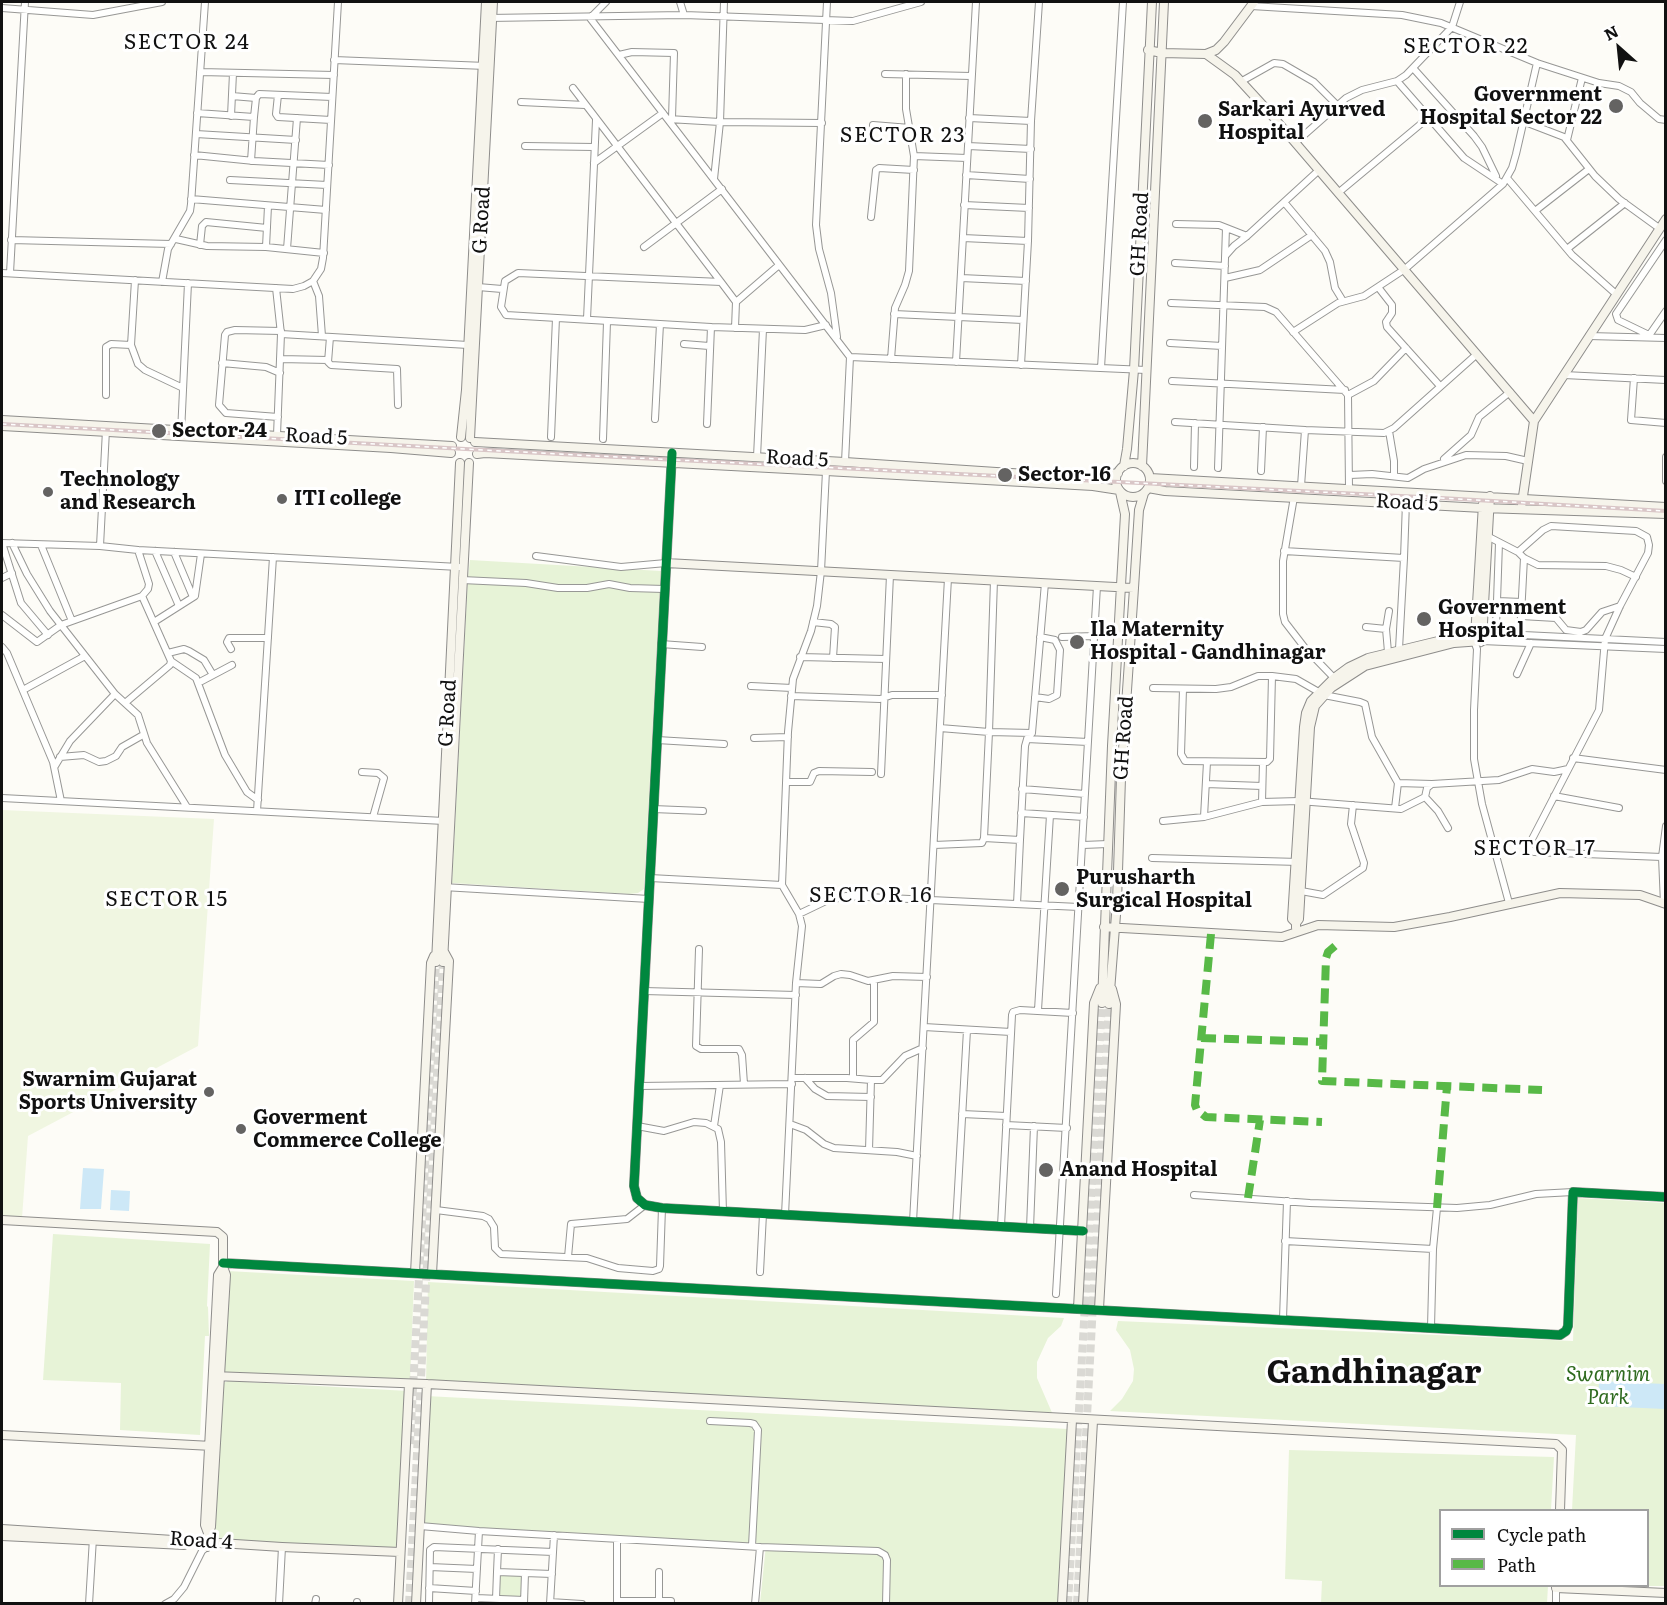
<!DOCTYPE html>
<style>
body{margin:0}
#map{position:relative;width:1667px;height:1605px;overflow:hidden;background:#fdfcf7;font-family:Literata,serif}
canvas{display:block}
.frame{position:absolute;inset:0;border:3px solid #111;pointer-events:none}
.legend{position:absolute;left:1439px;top:1509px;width:210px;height:78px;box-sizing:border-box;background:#fff;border:2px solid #a0a0a0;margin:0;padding:8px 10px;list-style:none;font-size:18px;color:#111}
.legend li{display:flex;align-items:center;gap:12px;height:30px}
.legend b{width:30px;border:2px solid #a0a0a0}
.north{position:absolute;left:1589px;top:18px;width:60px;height:60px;-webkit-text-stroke:4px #fff;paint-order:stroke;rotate:333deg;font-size:16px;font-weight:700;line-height:24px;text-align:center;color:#111}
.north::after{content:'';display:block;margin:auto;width:21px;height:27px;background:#111;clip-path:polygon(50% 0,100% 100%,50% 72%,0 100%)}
</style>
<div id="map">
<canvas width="1667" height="1605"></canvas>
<div class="frame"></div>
<ul class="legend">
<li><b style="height:8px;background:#00873e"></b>Cycle path</li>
<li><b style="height:8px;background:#58b947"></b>Path</li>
</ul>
<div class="north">N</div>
</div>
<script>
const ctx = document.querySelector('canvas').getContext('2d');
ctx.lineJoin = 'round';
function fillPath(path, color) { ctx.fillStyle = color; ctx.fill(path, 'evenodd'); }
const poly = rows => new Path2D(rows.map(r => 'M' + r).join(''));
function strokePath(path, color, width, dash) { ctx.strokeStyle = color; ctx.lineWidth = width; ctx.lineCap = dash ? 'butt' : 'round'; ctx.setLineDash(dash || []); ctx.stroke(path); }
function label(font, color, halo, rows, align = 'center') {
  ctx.font = font + ' Literata,serif'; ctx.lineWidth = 6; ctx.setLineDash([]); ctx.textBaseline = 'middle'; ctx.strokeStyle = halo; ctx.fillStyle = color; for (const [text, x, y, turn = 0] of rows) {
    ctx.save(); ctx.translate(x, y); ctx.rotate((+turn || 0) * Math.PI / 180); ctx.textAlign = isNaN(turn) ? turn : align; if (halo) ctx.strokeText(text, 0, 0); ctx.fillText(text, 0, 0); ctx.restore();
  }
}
fillPath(poly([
 [470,560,661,571,644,889,638,893,629,894,452,883,468,577],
 [1578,1198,1665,1203,1665,1586,1647,1586,1648,1510,1572,1510,1576,1435,1110,1411,1122,1399,1133,1381,1134,1369,1130,1350,1116,1330,1118,1321,1573,1341],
 [53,1234,210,1244,207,1306,208,1307,209,1336,205,1336,200,1435,120,1430,121,1383,43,1380],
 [227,1271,414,1281,410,1382,222,1372],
 [428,1282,1064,1318,1061,1326,1048,1338,1037,1362,1037,1378,1053,1415,426,1383],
 [228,1381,408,1391,402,1544,387,1550,214,1539,221,1384],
 [426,1396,1068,1429,1058,1603,760,1603,766,1545,418,1524],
 [1289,1450,1554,1457,1551,1510,1440,1510,1440,1586,1548,1586,1547,1603,1321,1603,1322,1581,1285,1579],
 [500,1575,524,1576,523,1598,499,1596]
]), '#e7f3d7');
fillPath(poly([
 [2,810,214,819,198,1046,28,1136,22,1218,2,1217]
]), '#f0f6e1');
fillPath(poly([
 [83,1168,104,1169,101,1209,80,1209],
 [111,1190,130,1191,129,1211,110,1210],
 [1599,1381,1665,1384,1665,1409,1598,1406]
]), '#cde8f7');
strokePath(poly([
 [410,1444,436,962],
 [409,1604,443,962],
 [1068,1604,1102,1003],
 [1077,1604,1109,1004]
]), '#dad9d4', 8, [8, 4]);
const street = poly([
 [606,2,590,18,850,357,845,462],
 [680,2,684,15],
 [827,2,816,225,819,249,831,293,837,337],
 [1251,6,1402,15,1441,23,1537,63,1599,83,1619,86,1631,92,1640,103,1659,119,1666,120],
 [2,8,93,15,162,2],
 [488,18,684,15,853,21,921,2],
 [619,55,632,52,674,53,672,118],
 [334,60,486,66],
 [1413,68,1474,136,1482,147,1496,176],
 [200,72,334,75],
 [885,74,971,76],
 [1242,81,1274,63,1283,64,1314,82,1338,106],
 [1397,81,1464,158,1503,184],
 [573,88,721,282],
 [278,95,276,114,278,117,331,120],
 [232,96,256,98],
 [521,102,585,105],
 [197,113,254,117,256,98,259,94,332,97],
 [231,116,233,73],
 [969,118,1031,121,1028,241,1021,365],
 [668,119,720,122,822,123],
 [1031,121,1039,2],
 [1525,122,1564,137,1595,176,1619,199,1659,228],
 [873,125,910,128],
 [196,134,296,140],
 [1567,140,1582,78],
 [1295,143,1346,98,1362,90,1397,81,1406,75,1452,27,1460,2],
 [525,146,594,147],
 [968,146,1031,149],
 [194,155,254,161,329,165],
 [914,156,967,158],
 [251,161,254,117],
 [594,163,663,113],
 [966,175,1030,179],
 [1507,178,1572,255,1616,294],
 [714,179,720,122,724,2],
 [230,180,327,185],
 [1338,193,1428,118],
 [191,199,326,210],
 [1284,202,1325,251,1330,262,1335,288,1343,301],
 [964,205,1029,208],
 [1535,211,1589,169],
 [871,217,876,170,879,168,914,170],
 [1176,224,1219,225,1247,236],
 [963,238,1028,241],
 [176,239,207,246,266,247,324,253],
 [11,240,171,244],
 [200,245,202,226,206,222,267,228],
 [266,247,268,206],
 [644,247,722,189],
 [287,249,297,118],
 [1567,249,1625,203],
 [1226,255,1234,246,1247,236,1318,171],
 [1175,263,1225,266],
 [2,273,293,289,304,286,313,281,321,269,323,258,338,2],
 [10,273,25,2],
 [961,278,1026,281],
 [1225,278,1260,270,1312,235],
 [313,281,319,296,322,336],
 [162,282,168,249,190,211,191,204,205,2],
 [478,287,502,289],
 [1378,287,1392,305,1392,313,1386,322,1387,327,1440,386],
 [276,288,281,334,277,435],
 [736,302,779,265],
 [1171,303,1265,307,1276,312,1348,395,1349,489],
 [894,314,1023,320],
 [587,319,596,120],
 [660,324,711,327,707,424],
 [711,327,805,330,826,325],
 [1293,332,1338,303,1364,296,1405,269,1503,184,1512,168,1516,154,1537,63],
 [281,334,468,345],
 [1649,335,1618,320,1616,314,1666,240],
 [1589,336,1666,338],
 [330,337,328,362,331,365,397,369,398,405],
 [1648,337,1666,311],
 [1170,343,1222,346],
 [684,344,709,346],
 [131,345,138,364,145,370,183,388],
 [850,357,1146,370],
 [280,359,328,360],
 [891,359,895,308,905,285,909,271,914,156,906,109,906,74],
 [956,362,976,2],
 [222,363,266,367,280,373],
 [1101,368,1123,2],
 [1564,375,1666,380],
 [1634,378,1631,420,1666,423],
 [1172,381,1345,390],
 [106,395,106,347,111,344,131,345,135,280],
 [1348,395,1374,381,1406,348],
 [278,417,226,413,219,405,225,335,227,332,235,330,281,331],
 [655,419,660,324,506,315,501,307,505,281,518,273,721,282,736,302,735,328],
 [1175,422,1305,430,1384,433,1394,428,1477,354],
 [1389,431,1394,461,1394,476],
 [181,433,188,283],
 [551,437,556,318],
 [603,439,607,322],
 [757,457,763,329],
 [1666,457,1666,481],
 [1444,459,1471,435,1479,417,1510,392],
 [1194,467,1195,423],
 [1218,468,1226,228],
 [1261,471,1263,427],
 [1350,475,1372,474,1408,478,1424,469,1466,455,1506,456,1528,461],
 [1301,486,1305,430],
 [1294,497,1283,561,1283,614,1285,622,1305,648,1336,680],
 [1487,536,1518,552,1543,530,1551,526,1636,531,1647,537,1649,545,1648,553,1620,606,1605,639,1599,710,1529,845,1530,850,1534,852,1662,857],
 [2,543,100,546,138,550,459,567],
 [2,543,21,603,48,635],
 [12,543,27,574,50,611,115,694,138,715,147,743,187,807],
 [1499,543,1497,601,1522,602],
 [41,545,72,621],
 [100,546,106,430],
 [155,551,179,606],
 [1284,551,1404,558,1406,502],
 [174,552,193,597],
 [1518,552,1524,558,1538,565,1606,566,1621,570,1636,577],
 [536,556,621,567,666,563],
 [2,578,12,573],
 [462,580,526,583,558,588,587,588,609,584,630,588,664,589],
 [994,580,989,732,1032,733,1027,739,1025,746,1020,840],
 [2,615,37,642,61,625,142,596],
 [1521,616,1556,618,1566,630,1581,632,1586,630,1602,612,1620,606],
 [154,622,195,596,201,554],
 [813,622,831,624,835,627,833,658],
 [1496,626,1497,601],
 [1366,627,1386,629],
 [1483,633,1666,642],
 [1520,635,1524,558],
 [1062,637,1094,636],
 [1474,641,1477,649,1474,710,1474,759,1482,804,1509,903],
 [1481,643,1482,641,1666,649],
 [661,644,702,647],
 [2,647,7,653,53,762,61,801],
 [231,649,227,642,229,638,268,638],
 [1399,649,1404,558],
 [1388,652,1386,629,1389,611],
 [168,653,184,649,189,651,204,660,213,675],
 [800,657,886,659],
 [171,661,196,678,225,755,247,792,258,800],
 [1517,674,1531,643],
 [198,683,232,665],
 [751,686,792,688],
 [1153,688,1216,689,1231,687,1258,676,1272,676,1296,679,1324,695,1360,702,1365,704,1372,737,1398,783,1395,808],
 [1183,689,1181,754,1185,761,1267,762,1270,759,1272,676],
 [23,690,85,656],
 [791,696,880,699,892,695,942,695],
 [1035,697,1049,699,1057,695,1060,650,1055,640,1040,637],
 [125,703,170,665,171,661,142,596,148,589,149,584,138,550],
 [940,728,989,732,984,838,1020,840,1017,904],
 [1032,733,1045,583],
 [754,738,788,737],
 [1027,739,1088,742],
 [657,740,724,744],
 [60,757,84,755,99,762,106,761,116,756,122,747,143,735],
 [1573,758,1666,770],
 [55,766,70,741,115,694],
 [362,772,378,773,384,778,373,817],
 [881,774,890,575],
 [787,782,810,782,814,773,819,771,872,772],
 [1398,783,1432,784],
 [1206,784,1262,786],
 [1022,789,1085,794],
 [1554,796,1619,808],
 [1425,797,1438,811,1448,828],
 [2,798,444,821],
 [1262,802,1263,762],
 [653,809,703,811],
 [257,811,273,557],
 [1021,813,1084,817],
 [1204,817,1207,762],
 [1163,821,1204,817,1262,802,1299,801,1401,809,1425,797,1427,788,1432,784,1499,780,1532,769,1554,772,1568,769],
 [934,845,982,843,984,838],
 [1083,845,1108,844],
 [1152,858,1299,862],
 [650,878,782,885],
 [443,887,649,899],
 [1301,891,1323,895,1363,868,1364,863,1351,824,1353,805],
 [1079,900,1117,902],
 [1664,904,1662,857,1666,826],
 [799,914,826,901,846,896,1079,907],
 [699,949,696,1046,701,1049,739,1049,742,1055,744,1084],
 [796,983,821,984,834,976,841,974,850,975,868,981,893,976,927,977],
 [644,991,796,995],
 [1038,1010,1050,815],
 [924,1027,1011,1032],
 [793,1078,847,1078,871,1080,869,1150],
 [805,1078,815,1089,827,1096,871,1097],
 [853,1078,853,1040,874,1022,874,980],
 [871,1080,882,1080,905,1056,923,1048],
 [639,1086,792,1084],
 [962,1114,1006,1116],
 [790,1124,806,1130,824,1144,834,1148,897,1152,917,1156],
 [1006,1125,1067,1128],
 [637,1126,664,1131,694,1122,706,1123,718,1129,721,1142,723,1212],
 [714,1126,720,1085],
 [1194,1195,1310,1203,1457,1208,1490,1205,1536,1194,1573,1192],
 [436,1210,483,1216,489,1219,494,1227,495,1248,501,1254,587,1258,618,1268,653,1271,659,1269,660,1266,662,1208],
 [785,1215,796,983,802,926,799,914,782,885,788,732,793,679,811,631,817,606,821,571,826,471],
 [913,1222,948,578],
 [956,1224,967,1030],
 [1001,1226,1012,1015,1013,1012,1020,1010,1073,1013],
 [1030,1228,1034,1126],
 [1285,1241,1433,1249],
 [568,1257,571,1224,627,1219,645,1205],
 [760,1272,763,1214],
 [1056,1294,1097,586],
 [1283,1319,1287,1201],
 [1431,1327,1433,1249,1437,1208],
 [710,1421,750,1423,754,1424,758,1430,752,1546],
 [420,1526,479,1531,760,1547,878,1551,885,1555,887,1560,886,1604],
 [498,1549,497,1572,552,1574],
 [430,1567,477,1569],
 [429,1588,476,1591],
 [476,1598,524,1600],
 [496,1599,497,1572],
 [617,1601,671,1601],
 [659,1601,659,1572],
 [550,1602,582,1604],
 [524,1603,525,1573],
 [89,1604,93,1538],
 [165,1604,174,1599,184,1587,202,1551,207,1547],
 [279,1604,282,1547],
 [315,1604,316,1599],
 [357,1604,357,1602],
 [429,1604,430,1550,434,1547,553,1552],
 [475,1604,479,1531],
 [550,1604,554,1535],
 [617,1604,617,1539],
 [755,1604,760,1547],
 [1556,1604,1556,1588]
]);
const secondary = poly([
 [1148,50,1162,53,1206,54,1216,50,1224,42,1254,2],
 [1206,54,1235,75,1269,112,1534,421],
 [2,420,452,446],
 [2,426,391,448,451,453],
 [461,437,466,390,486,2],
 [470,438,493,2],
 [475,442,845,462,1087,478,1118,473],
 [672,453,634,1186,637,1198,645,1205,662,1208,1083,1231],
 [477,454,485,453,826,471,1093,486,1119,490],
 '1116 480a17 17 0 1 1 34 0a17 17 0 1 1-34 0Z',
 [1124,466,1127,449,1134,370,1152,2],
 [1142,466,1164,2],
 [1150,478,1666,507],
 [1148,488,1165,491,1483,508,1666,514],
 [1522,503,1534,421,1666,219],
 [666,563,1134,588],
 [1475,637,1483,504],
 [1296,923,1299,919,1310,727,1315,706,1331,688,1365,666,1454,643,1482,641,1490,496],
 [1104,927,1282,937,1318,925,1394,927,1450,917,1560,893,1640,895,1666,904],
 [1296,928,1296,923,1292,919,1304,727,1306,713,1311,701,1334,678,1349,667,1368,658,1467,634,1483,633],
 [436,962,460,463],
 [443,962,469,463],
 [1102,1003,1112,746,1125,514,1120,492],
 [1109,1004,1117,902,1121,778,1134,588,1139,510,1144,493],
 [2,1220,217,1232,223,1237,223,1267,226,1275,211,1527,208,1533,207,1547],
 [223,1263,1560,1335,1566,1331,1568,1326,1573,1192,1666,1197],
 [415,1273,431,963,434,956],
 [432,1274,449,961,443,950],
 [1078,1308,1094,1003,1100,988],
 [1099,1309,1116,1004,1112,989],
 [213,1376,427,1384,1556,1444,1562,1450,1560,1510],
 [2,1435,212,1446],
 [2,1529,282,1547,400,1552],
 [208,1533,205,1525,218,1275,223,1267],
 [2,1536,184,1545],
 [1556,1586,1556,1588,1666,1593],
 [398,1604,409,1384],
 [416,1604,427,1384],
 [1062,1604,1072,1420],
 [1083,1604,1093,1421]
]);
strokePath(street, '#979795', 8);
strokePath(secondary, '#8e8d8b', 10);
strokePath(street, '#fffffe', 6);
strokePath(secondary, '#f6f4eb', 8);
const rail = poly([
 [2,424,577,455,1441,498,1666,511]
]);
strokePath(rail, '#d9c6c7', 4);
strokePath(rail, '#fff', 1.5, [4.5]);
strokePath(poly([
 [1211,934,1195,1105,1197,1110,1206,1117,1322,1122],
 [1335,946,1328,952,1326,958,1322,1081,1542,1090],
 [1201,1038,1323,1042],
 [1248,1198,1260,1120],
 [1437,1208,1447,1086]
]), '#58b947', 8, [15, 8]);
strokePath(poly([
 [672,453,634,1186,637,1198,645,1205,662,1208,1083,1231],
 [223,1263,1560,1335,1566,1331,1568,1326,1573,1192,1666,1197]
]), '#00873e', 9);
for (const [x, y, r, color] of [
 [1616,106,8,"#646362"],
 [1205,121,8,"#646362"],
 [159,431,8,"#646362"],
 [1005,475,8,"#646362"],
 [48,492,6,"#646362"],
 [282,499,6,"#646362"],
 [1424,619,8,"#646362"],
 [1077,642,8,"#646362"],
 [1062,889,8,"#646362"],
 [209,1092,6,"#646362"],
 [241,1129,6,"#646362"],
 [1046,1170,8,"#646362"]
]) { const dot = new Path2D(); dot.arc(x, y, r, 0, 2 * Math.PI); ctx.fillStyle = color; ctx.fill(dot); strokePath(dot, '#fff', 2); }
label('bold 20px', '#111', '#fff', [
 ["Government",1602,95,"right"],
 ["Hospital Sector 22",1602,118,"right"],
 ["Sarkari Ayurved",1218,110],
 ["Hospital",1218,133],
 ["Sector-24",172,431],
 ["Sector-16",1018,475],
 ["Technology",60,480],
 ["and Research",60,503],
 ["ITI college",294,499],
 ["Government",1438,608],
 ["Hospital",1438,631],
 ["Ila Maternity",1090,630],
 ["Hospital - Gandhinagar",1090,653],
 ["Purusharth",1076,878],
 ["Surgical Hospital",1076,901],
 ["Swarnim Gujarat",197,1080,"right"],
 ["Sports University",197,1103,"right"],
 ["Goverment",253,1118],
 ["Commerce College",253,1141],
 ["Anand Hospital",1060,1170]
], 'left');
label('20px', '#111', '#fff', [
 ["G Road",482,220,-87],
 ["GH Road",1140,234,-87],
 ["Road 5",316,437,3],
 ["Road 5",797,459,3],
 ["Road 5",1407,503,3],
 ["G Road",448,713,-87],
 ["GH Road",1124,738,-86],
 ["Road 4",201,1541,4]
]);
label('italic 20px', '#2f6b1f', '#fff', [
 ["Swarnim",1608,1375],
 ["Park",1608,1398]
]);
ctx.letterSpacing = '1.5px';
label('21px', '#111', '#fff', [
 ["SECTOR 24",187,43],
 ["SECTOR 22",1466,47],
 ["SECTOR 23",903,136],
 ["SECTOR 17",1535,849],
 ["SECTOR 16",871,896],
 ["SECTOR 15",167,900]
]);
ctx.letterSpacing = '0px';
label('bold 32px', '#111', '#fff', [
 ["Gandhinagar",1374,1374]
]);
</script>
